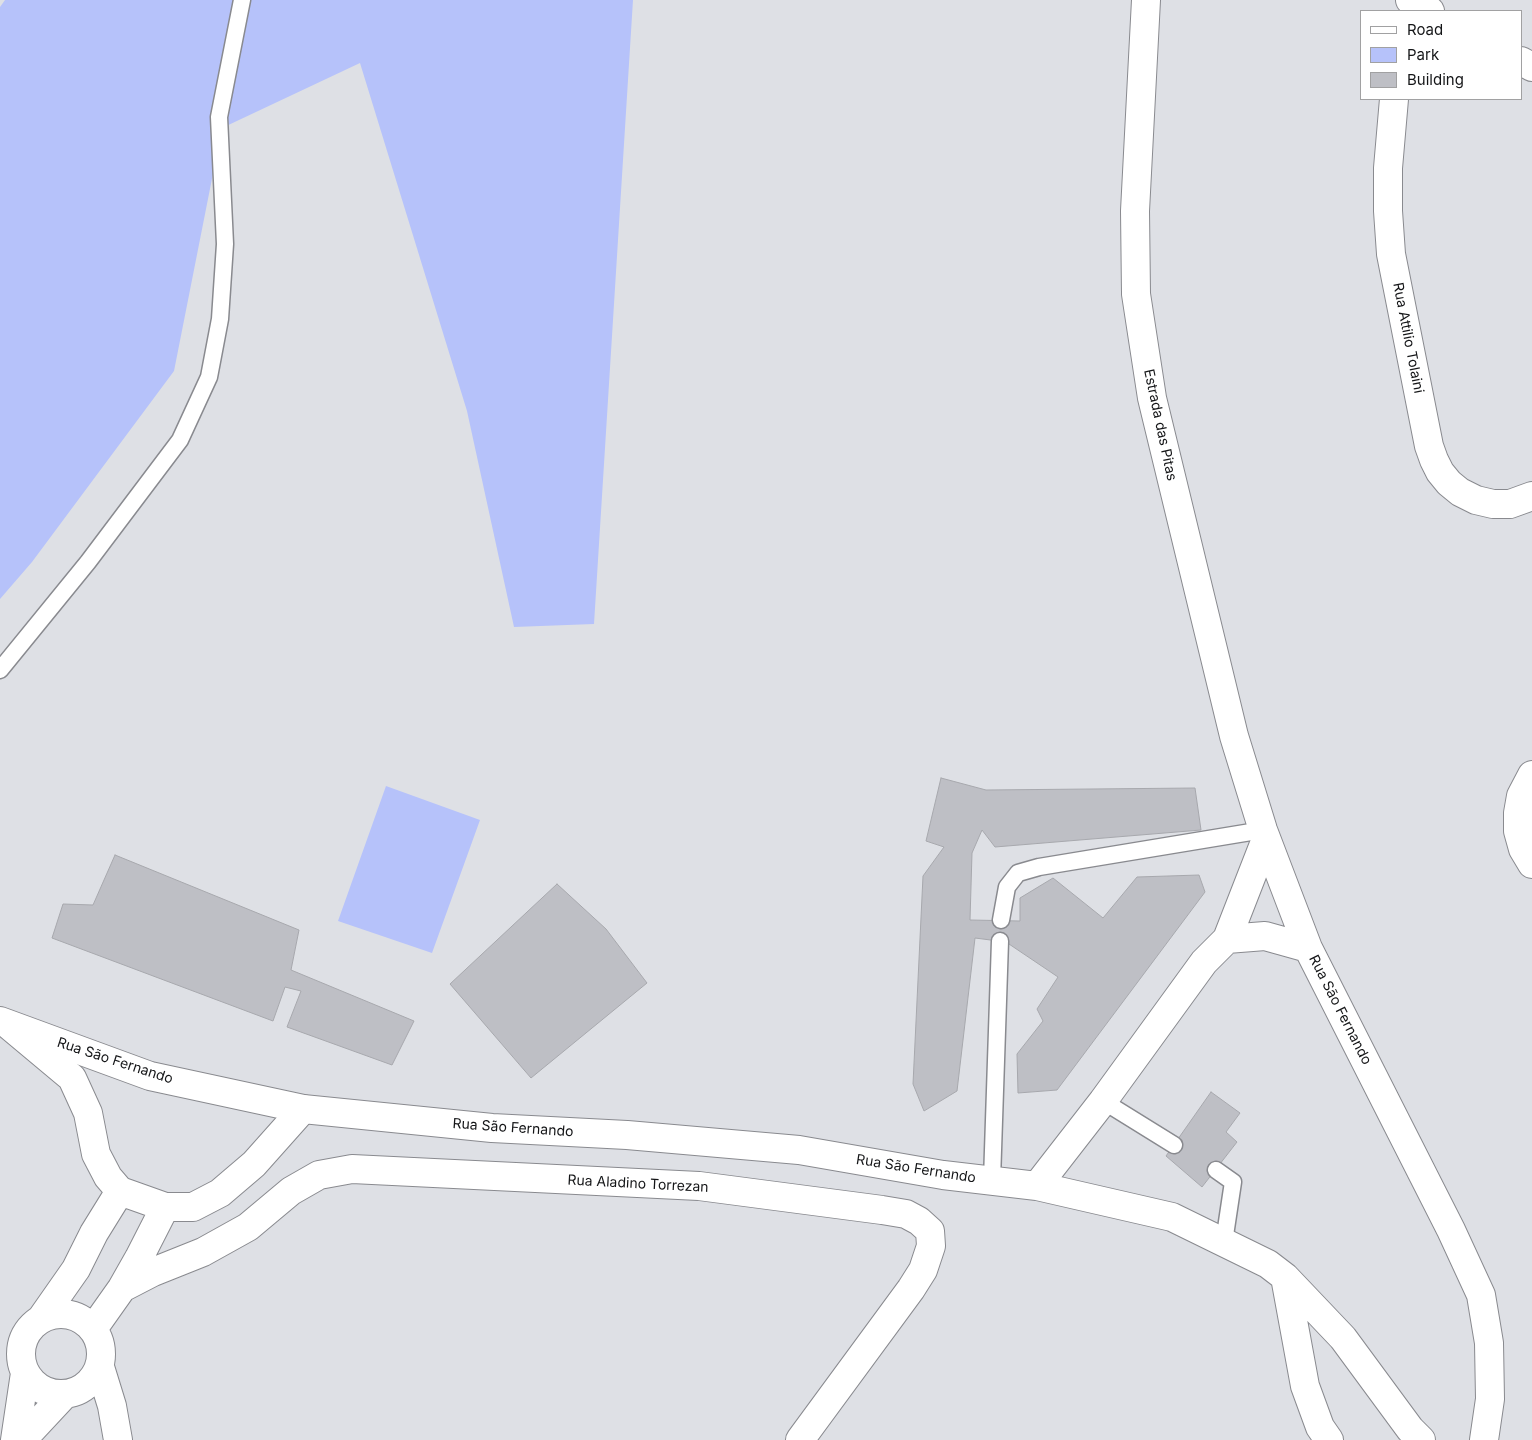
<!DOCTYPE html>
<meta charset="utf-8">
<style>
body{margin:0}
#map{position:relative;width:1532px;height:1440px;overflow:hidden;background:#dee0e5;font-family:Inter,sans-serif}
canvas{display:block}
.legend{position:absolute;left:1360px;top:10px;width:162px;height:90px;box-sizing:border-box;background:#fff;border:1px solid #a1a1a2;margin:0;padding:6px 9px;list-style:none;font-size:15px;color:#141517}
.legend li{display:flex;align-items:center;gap:10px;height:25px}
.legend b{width:25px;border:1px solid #a1a1a2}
</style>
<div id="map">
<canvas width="1532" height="1440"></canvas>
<ul class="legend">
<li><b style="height:6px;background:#fff"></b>Road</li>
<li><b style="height:14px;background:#b6c2fa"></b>Park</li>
<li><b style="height:14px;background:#bebfc5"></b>Building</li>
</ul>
</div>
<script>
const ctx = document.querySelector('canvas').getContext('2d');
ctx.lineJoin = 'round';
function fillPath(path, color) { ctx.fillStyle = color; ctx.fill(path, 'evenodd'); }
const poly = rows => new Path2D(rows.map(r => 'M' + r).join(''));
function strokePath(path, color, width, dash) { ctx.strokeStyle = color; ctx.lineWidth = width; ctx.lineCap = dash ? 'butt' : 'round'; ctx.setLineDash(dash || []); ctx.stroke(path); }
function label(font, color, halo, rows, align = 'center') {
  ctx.font = font + ' Inter,sans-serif'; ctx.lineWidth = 4; ctx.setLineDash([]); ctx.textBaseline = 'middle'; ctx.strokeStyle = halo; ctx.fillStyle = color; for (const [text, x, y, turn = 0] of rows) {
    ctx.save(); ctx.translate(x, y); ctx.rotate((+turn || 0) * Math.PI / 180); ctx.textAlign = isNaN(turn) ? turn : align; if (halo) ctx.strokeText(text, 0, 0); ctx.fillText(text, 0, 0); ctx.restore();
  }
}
fillPath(poly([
 [5,0,633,0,594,624,514,627,467,411,360,63,222,128,174,371,32,562,0,599,0,7],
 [386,786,480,820,432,953,338,921]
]), '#b6c2fa');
const building = poly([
 [941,778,986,790,1195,788,1201,830,995,847,982,830,972,853,970,920,1020,921,1020,898,1053,878,1103,918,1137,877,1199,875,1205,892,1057,1090,1018,1093,1017,1054,1043,1021,1037,1009,1058,977,1006,942,975,938,957,1091,924,1111,913,1084,923,876,944,847,926,841,941,778],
 [115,855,299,930,291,970,414,1021,392,1065,287,1027,301,991,285,987,273,1021,52,938,63,904,93,905,115,855],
 [557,884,606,929,647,983,531,1078,450,984,557,884],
 [1211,1092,1240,1113,1226,1132,1237,1142,1202,1187,1166,1156,1211,1092]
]);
fillPath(building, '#bebfc5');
strokePath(building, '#a7a8ad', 1);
const lane = poly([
 [0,670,88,562,180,440,209,377,220,319,225,244,219,117,242,0],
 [1001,920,1007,887,1018,873,1039,867,1263,830],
 [1103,1101,1174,1145],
 [1216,1170,1233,1182,1224,1242],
 [992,1180,1000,941]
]);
const street = poly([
 [1410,0,1430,11],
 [1521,61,1532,67],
 [1394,99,1388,168,1388,211,1391,254,1429,446,1434,460,1440,472,1449,483,1460,492,1476,500,1493,504,1510,504,1532,496],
 [1532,775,1521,796,1518,813,1518,831,1523,849,1532,864],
 [11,1027,72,1078,88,1113,96,1154,108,1177,120,1191,165,1207,193,1207,220,1193,254,1164,303,1109],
 [122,1288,153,1272,203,1252,248,1227,291,1191,319,1175,352,1169,699,1186,882,1210,906,1214,919,1221,930,1231,931,1246,923,1270,911,1289,800,1440],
 '21 1354a40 40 0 1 1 80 0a40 40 0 1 1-80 0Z',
 [41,1319,76,1269,94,1233,120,1191],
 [93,1329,122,1288,139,1258,165,1207],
 [100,1367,112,1406,118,1440],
 [15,1440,25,1373],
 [22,1440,64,1395]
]);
const secondary = poly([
 [1146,0,1135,211,1136,294,1152,398,1234,736,1263,830,1308,948],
 [1227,939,1266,839],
 [0,1021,150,1076,303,1109,492,1128,627,1135,799,1150,943,1175,1037,1186,1172,1217,1268,1264,1285,1277,1343,1338,1410,1429,1421,1440],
 [1037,1186,1103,1101,1204,962,1227,939,1265,936,1308,948,1451,1230,1481,1295,1489,1343,1490,1399,1484,1440],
 [1285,1277,1305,1386,1320,1427,1329,1440]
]);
strokePath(lane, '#898a8f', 19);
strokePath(street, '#898a8f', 30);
strokePath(secondary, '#898a8f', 30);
strokePath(lane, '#fff', 16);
strokePath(street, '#fff', 28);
strokePath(secondary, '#fff', 28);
label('14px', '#141517', '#fff', [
 ["Rua Attilio Tolaini",1408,338,79],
 ["Estrada das Pitas",1160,425,78],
 ["Rua São Fernando",1340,1010,63],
 ["Rua São Fernando",115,1061,18],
 ["Rua São Fernando",513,1128,4],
 ["Rua São Fernando",916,1169,9],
 ["Rua Aladino Torrezan",638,1184,3]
]);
</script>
